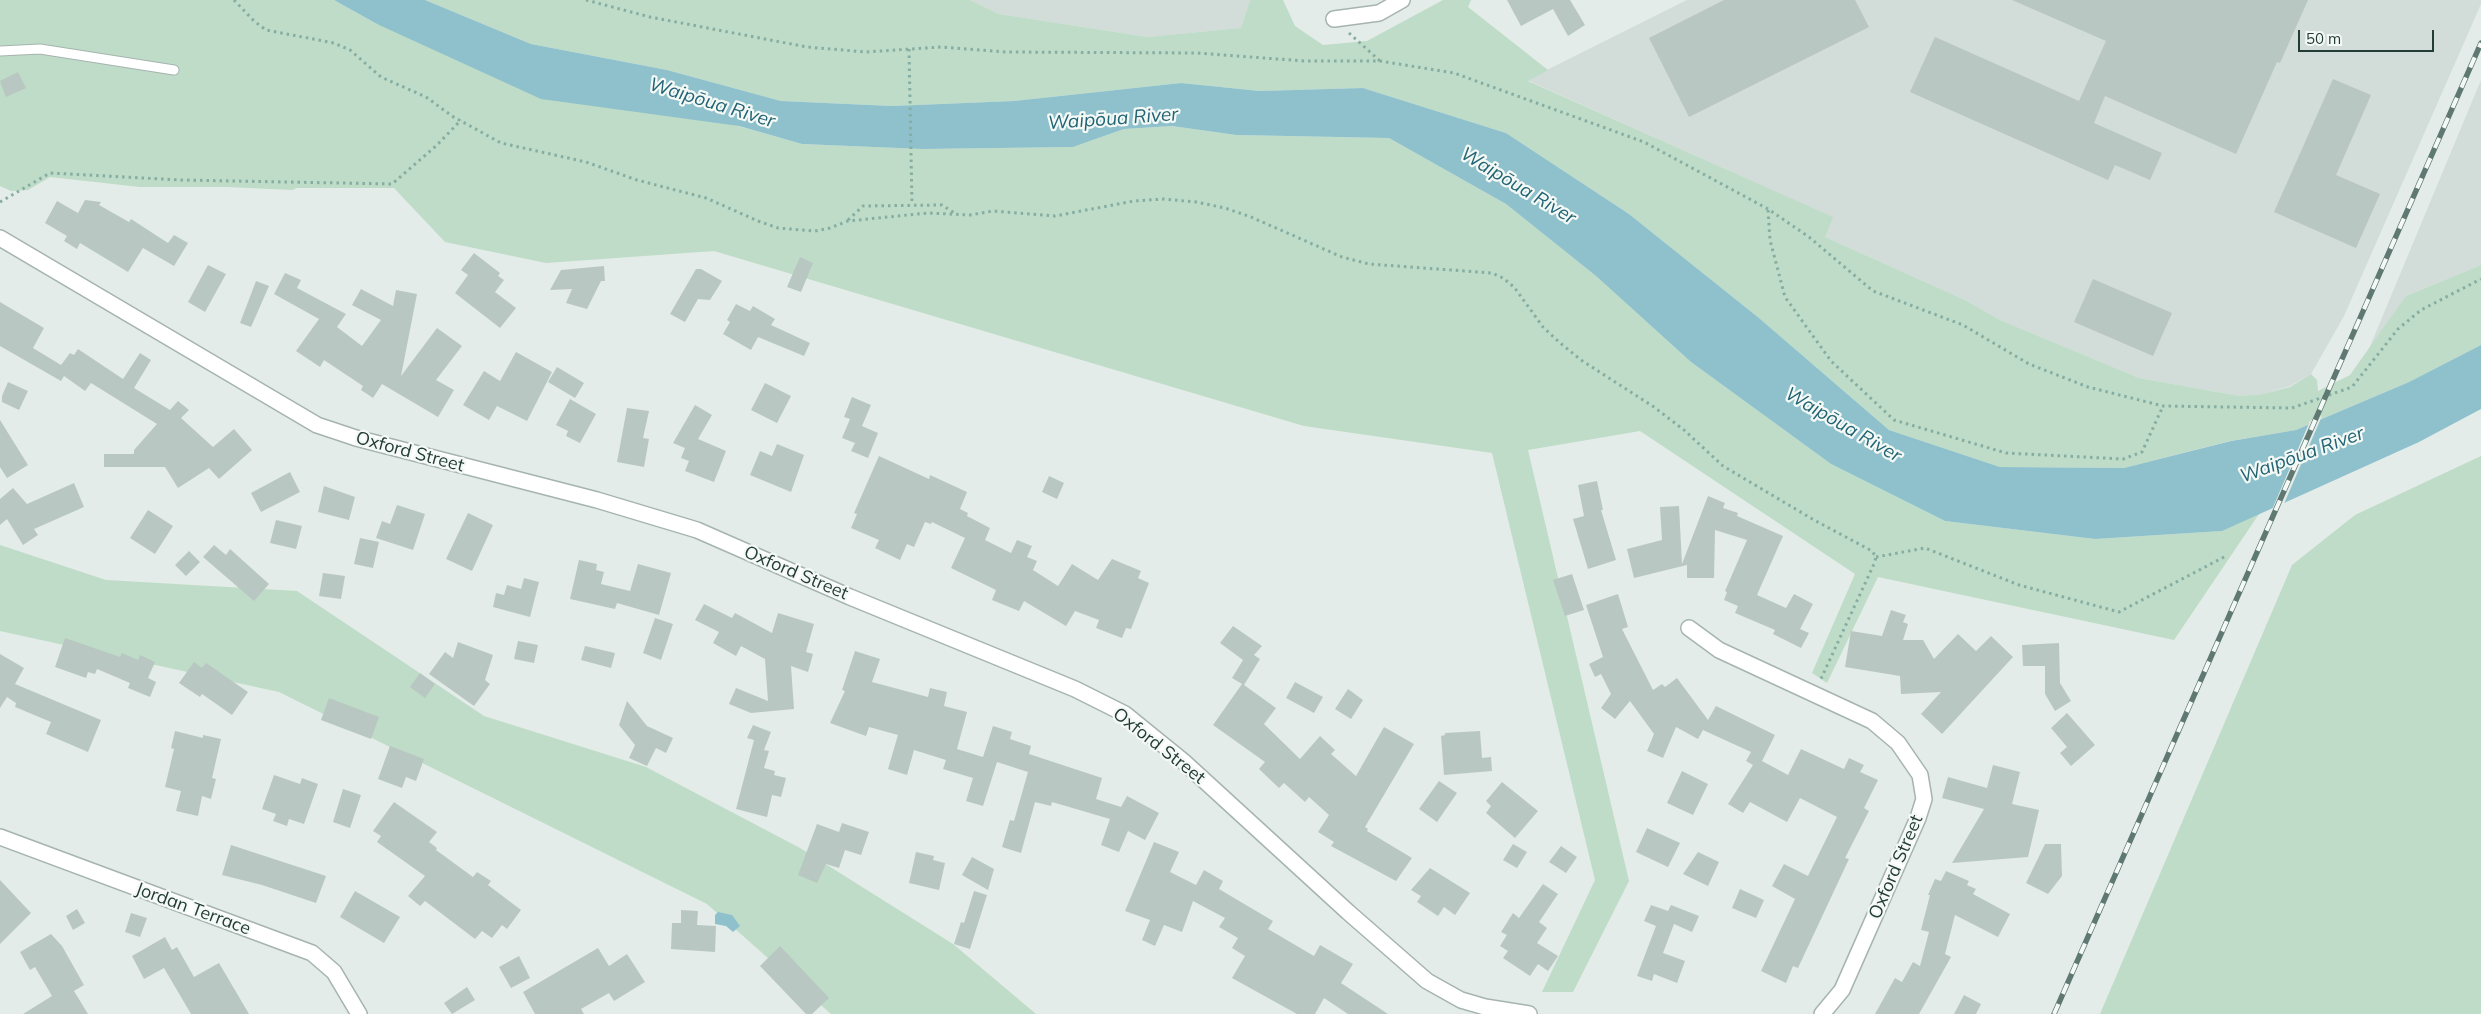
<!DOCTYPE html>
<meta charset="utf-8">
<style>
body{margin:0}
#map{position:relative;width:2481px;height:1014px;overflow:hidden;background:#e3ece8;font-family:Mulish,sans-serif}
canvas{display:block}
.scale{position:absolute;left:2298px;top:30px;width:136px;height:22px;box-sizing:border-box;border:2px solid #243c37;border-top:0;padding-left:6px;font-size:15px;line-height:18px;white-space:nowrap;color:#243c37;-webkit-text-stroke:4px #f4f9f6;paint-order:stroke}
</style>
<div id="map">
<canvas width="2481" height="1014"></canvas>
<div class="scale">50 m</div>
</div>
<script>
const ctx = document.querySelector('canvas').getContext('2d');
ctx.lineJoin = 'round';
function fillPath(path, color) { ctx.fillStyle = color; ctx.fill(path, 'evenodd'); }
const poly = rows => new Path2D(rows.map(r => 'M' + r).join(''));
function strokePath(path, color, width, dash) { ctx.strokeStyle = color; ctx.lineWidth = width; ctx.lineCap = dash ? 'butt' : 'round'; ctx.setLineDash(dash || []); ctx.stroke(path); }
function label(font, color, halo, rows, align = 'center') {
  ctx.font = font + ' Mulish,sans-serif'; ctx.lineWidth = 4.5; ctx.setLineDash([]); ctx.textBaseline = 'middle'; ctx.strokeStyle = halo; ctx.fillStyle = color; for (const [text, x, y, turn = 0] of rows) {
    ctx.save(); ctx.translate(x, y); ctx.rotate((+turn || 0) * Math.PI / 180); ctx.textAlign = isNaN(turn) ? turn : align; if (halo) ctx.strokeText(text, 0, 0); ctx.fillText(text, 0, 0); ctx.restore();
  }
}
fillPath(poly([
 [970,0,1250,0,1241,28,1147,37,999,14],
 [1687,0,2481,0,2481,4,2344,316,2311,374,2290,386,2263,394,2239,396,2139,378,2000,320,1965,300,1825,237,1832,217,1527,80],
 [2481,80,2481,265,2406,296,2366,356]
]), '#d2dcd8');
fillPath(poly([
 [0,0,334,0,377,24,802,144,922,149,1073,147,1124,129,1172,126,1236,135,1389,138,1506,204,1596,276,1691,362,1831,464,1945,521,2095,539,2221,531,2259,514,2174,640,1878,577,1827,683,1812,673,1855,574,1640,431,1528,450,1629,881,1573,992,1542,992,1595,880,1492,453,1304,426,714,251,546,263,445,242,394,188,296,188,293,190,227,187,140,187,50,177,28,190,11,191,0,186],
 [425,0,970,0,999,14,1147,37,1241,28,1250,0,1283,0,1295,26,1323,45,1367,41,1443,0,1471,0,1468,7,1548,70,1528,81,1833,217,1825,237,1965,300,2000,320,2139,378,2239,396,2263,394,2290,387,2311,374,2317,380,2318,391,2350,375,2406,296,2481,265,2481,345,2409,382,2296,430,2230,441,2124,468,2000,467,1889,430,1759,318,1629,214,1506,133,1363,88,1260,91,1181,83,1014,101,892,106,781,101,667,70,531,44],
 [2481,456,2481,1014,2100,1014,2292,565,2355,515],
 [0,545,106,580,297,591,484,716,646,767,800,848,953,944,1036,1014,831,1014,707,904,279,692,0,631]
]), '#bedcc7');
fillPath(poly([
 [334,0,425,0,531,44,667,70,781,101,892,106,1014,101,1181,83,1260,91,1363,88,1506,133,1629,214,1759,318,1889,430,2000,467,2124,468,2231,441,2296,430,2409,382,2481,345,2481,409,2419,442,2222,531,2095,539,1945,521,1831,464,1691,362,1596,276,1506,204,1389,138,1236,135,1172,126,1124,129,1073,147,922,149,802,144,739,126,541,99,377,24],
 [718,912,732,915,740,926,733,932,726,926,715,924,715,915]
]), '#8fc1cd');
fillPath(poly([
 [2322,416,2283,506,2271,512,2310,421]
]), '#e3ece8');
fillPath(poly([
 [1507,0,1570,0,1585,25,1568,36,1553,9,1521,26],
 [1724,0,1855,0,1869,27,1689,117,1649,38],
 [2012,0,2308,0,2280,63,2277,62,2236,154,2105,96,2094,123,2162,153,2150,180,2115,165,2108,180,1910,92,1935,37,2079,101,2106,41],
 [18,72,26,88,6,97,0,81],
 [2333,79,2371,95,2336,175,2380,194,2356,248,2274,212],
 [85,200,101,202,99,205,129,222,131,219,168,243,174,235,188,243,174,266,143,248,128,272,80,243,77,249,64,241,67,236,45,223,57,201,78,213],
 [474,253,500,273,498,276,504,280,495,292,516,308,500,328,455,293,468,275,461,270],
 [800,257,813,263,801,292,787,287],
 [208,265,226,274,205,312,188,302],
 [604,266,605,281,601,281,587,309,566,303,572,289,550,290,561,270],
 [696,269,701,269,722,281,710,300,698,299,685,322,670,314],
 [285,273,301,280,297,288,346,314,337,327,362,346,381,320,352,305,361,289,393,306,396,290,417,294,401,376,437,328,462,346,436,380,454,390,438,417,382,384,373,398,361,390,363,386,324,360,320,367,296,351,319,319,274,294],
 [2093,279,2172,313,2153,356,2074,322],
 [256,281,269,286,251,327,240,323],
 [0,302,44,328,33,348,61,365,70,353,74,355,78,349,123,379,140,353,151,360,134,388,170,410,178,401,189,410,181,418,213,447,234,429,252,450,219,479,209,468,178,488,165,467,104,467,104,454,134,454,134,450,157,424,91,383,85,391,64,376,61,381,0,346],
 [736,304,750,311,753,306,775,319,771,325,810,343,804,356,758,337,751,350,723,334,730,322,727,320],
 [516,352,552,372,527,421,497,406,489,420,463,405,484,371,500,381],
 [557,367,584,383,575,398,548,382],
 [8,382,28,391,19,410,2,402,2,396],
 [765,383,791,396,777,423,751,410],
 [852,397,871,405,862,426,878,433,868,458,851,451,855,443,842,438,850,419,844,417],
 [570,399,596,414,580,443,566,436,568,431,556,425],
 [695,405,712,415,698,439,726,451,714,482,685,471,689,461,681,458,685,448,673,443],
 [627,408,649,411,643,438,649,439,644,467,617,462],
 [0,420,28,465,7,478,0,467],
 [777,444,804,455,791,492,750,475,760,451,772,456],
 [879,456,929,479,930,475,967,492,960,509,968,513,967,516,990,528,985,540,1011,553,1017,540,1032,546,1027,557,1037,561,1033,570,1058,586,1072,564,1098,580,1112,559,1141,571,1138,578,1149,583,1131,629,1126,628,1122,638,1096,628,1099,620,1075,611,1066,626,1024,601,1019,611,992,600,996,590,951,568,965,538,932,522,931,524,925,522,914,547,907,544,900,560,875,548,879,540,851,528,857,514,854,513],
 [290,472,300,492,261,512,251,493],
 [1049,476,1064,483,1057,499,1042,492],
 [1597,481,1603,510,1601,510,1616,560,1588,569,1573,519,1584,516,1578,485],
 [74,483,84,507,34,529,38,535,23,545,7,519,0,525,0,499,13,488,27,504],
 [324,486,355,497,349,520,318,512],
 [1708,496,1725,503,1723,508,1738,513,1737,516,1783,536,1757,595,1786,608,1794,594,1813,604,1800,629,1809,633,1801,648,1773,634,1775,630,1735,613,1738,606,1724,600,1727,592,1725,591,1747,540,1715,530,1714,578,1687,578,1687,565,1634,578,1627,549,1662,540,1660,507,1679,506,1682,564],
 [397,505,425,514,413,550,376,538,382,521,390,524],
 [148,510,173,526,155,554,130,538],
 [468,513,493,525,472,571,446,559],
 [276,520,302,526,296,549,270,543],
 [360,538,379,542,373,568,354,564],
 [214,545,226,555,230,549,269,584,254,601,203,557],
 [189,551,200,562,186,576,175,565],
 [579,560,597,564,596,570,604,572,601,584,630,591,638,564,671,573,659,615,617,603,615,609,570,599],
 [323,573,345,576,341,599,319,596],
 [1572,574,1584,610,1565,616,1553,580],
 [524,578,539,582,530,617,493,607,496,593,504,595,507,585,521,589],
 [1618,594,1628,627,1622,629,1653,690,1662,684,1665,687,1677,678,1708,720,1716,706,1775,735,1762,761,1788,775,1801,749,1844,769,1849,758,1864,765,1860,772,1878,780,1864,808,1869,811,1845,858,1849,859,1798,968,1793,966,1786,983,1761,971,1795,899,1772,886,1784,864,1808,876,1837,817,1800,798,1787,822,1750,802,1743,813,1728,804,1753,765,1746,761,1751,752,1703,730,1698,739,1676,727,1663,758,1647,751,1654,734,1630,701,1615,719,1601,708,1611,694,1601,674,1595,677,1589,664,1603,657,1586,605],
 [704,604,732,618,735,613,772,633,778,613,814,624,806,652,813,654,808,672,791,666,794,709,751,713,729,704,736,688,768,701,765,659,741,646,736,656,713,643,719,632,695,620],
 [1891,610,1906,615,1903,622,1908,624,1903,640,1923,640,1934,659,1958,634,1976,651,1991,636,2013,657,1942,734,1921,714,1941,692,1901,694,1900,676,1845,667,1851,631,1882,636],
 [655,618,673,624,661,660,643,653],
 [1233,626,1262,646,1254,655,1260,659,1244,685,1276,708,1264,724,1300,759,1320,736,1335,750,1331,754,1356,776,1384,727,1414,744,1365,827,1368,829,1367,831,1412,858,1396,881,1331,846,1334,842,1318,832,1329,815,1309,797,1305,802,1284,783,1279,788,1259,769,1265,762,1213,725,1242,684,1232,678,1243,660,1220,643],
 [65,638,120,657,122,653,138,660,140,655,155,662,148,678,156,682,150,697,128,688,130,683,97,669,95,674,88,672,86,678,55,667],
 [518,641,538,645,534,663,514,659],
 [458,642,493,655,485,680,490,684,474,706,429,674,445,652,453,658],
 [2059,643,2060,683,2071,701,2055,711,2045,694,2045,666,2023,666,2022,645],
 [585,646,615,653,611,668,581,660],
 [855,651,880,659,872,682,928,697,930,688,947,692,944,706,967,712,957,749,983,757,993,726,1012,732,1010,739,1031,746,1029,754,1102,778,1096,799,1121,807,1127,796,1159,813,1145,840,1128,831,1119,852,1101,845,1110,819,1052,802,1051,806,1035,802,1021,853,1002,847,1010,820,1014,821,1028,772,997,762,983,806,966,801,973,778,943,769,946,760,914,750,907,775,888,769,898,735,869,727,866,736,830,723,845,691,842,690],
 [0,654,24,668,15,684,101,720,88,752,46,734,51,722,15,707,16,703,7,697,0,708],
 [194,662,202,668,206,663,248,692,232,715,202,694,200,697,179,683],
 [420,673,435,684,425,698,410,687],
 [1295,682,1323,697,1314,713,1286,698],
 [1348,689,1363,700,1351,719,1335,709],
 [329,698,379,717,371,739,321,720],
 [627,701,647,726,673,738,666,753,656,748,647,766,629,758,635,745,619,725],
 [2067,713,2095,745,2071,766,2060,753,2067,747,2051,728],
 [753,725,771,732,764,750,769,751,764,768,775,771,774,775,786,778,781,797,772,795,767,817,736,809,754,740,747,738],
 [175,731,203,738,203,735,221,739,212,778,216,779,211,799,202,796,198,816,176,811,181,791,165,787,174,749,171,748],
 [1480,731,1482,758,1491,757,1492,771,1444,775,1441,736,1445,735,1445,733],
 [390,746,424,759,416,781,406,777,402,788,378,779],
 [1993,765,2020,772,2012,804,2039,810,2028,857,1952,863,1984,809,1942,798,1948,777,1987,788],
 [1682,771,1708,784,1693,815,1667,803],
 [274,775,300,784,302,778,318,784,304,824,289,819,287,826,273,821,276,814,262,809],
 [1439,781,1457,793,1437,822,1419,809],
 [1502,782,1538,811,1515,838,1486,813,1491,806,1486,801],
 [343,789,361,795,350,828,333,822],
 [394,802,437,832,429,842,437,848,436,850,473,877,477,872,491,881,488,885,521,910,507,929,502,925,492,938,482,931,475,939,425,901,420,906,408,896,425,876,377,842,381,836,373,831],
 [842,823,869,832,861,855,845,850,839,868,826,864,817,883,798,875,817,824,839,832],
 [1647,828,1680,843,1668,867,1636,852],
 [1154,842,1179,852,1170,872,1196,885,1204,870,1223,881,1219,889,1273,921,1268,929,1314,956,1320,945,1353,964,1341,983,1388,1014,1348,1014,1324,998,1315,1014,1297,1014,1232,978,1245,956,1232,948,1238,938,1219,927,1225,918,1193,901,1182,932,1164,925,1155,946,1142,940,1150,920,1125,911],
 [1513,844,1527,852,1517,868,1503,860],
 [2045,844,2061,844,2062,876,2048,894,2026,883],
 [231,845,326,876,316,903,262,885,222,875],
 [1561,846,1577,857,1566,873,1549,862],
 [916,852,934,856,933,860,945,863,939,890,909,883],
 [1698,852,1719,862,1708,886,1683,874],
 [972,857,994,869,988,890,962,875],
 [1430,868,1470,893,1455,915,1444,907,1438,916,1417,902,1421,896,1411,890],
 [1946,871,1969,881,1967,885,1976,889,1973,894,2010,914,1998,937,1955,915,1945,954,1951,957,1919,1014,1875,1014,1895,978,1902,982,1913,962,1920,966,1929,932,1921,930,1930,895,1928,895,1935,879,1941,881],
 [0,880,31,913,0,944],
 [1543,884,1558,894,1539,922,1547,928,1537,943,1558,956,1548,971,1538,964,1530,976,1503,958,1508,951,1500,946,1507,935,1501,932,1513,913,1519,918],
 [1740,889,1764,900,1756,918,1732,908],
 [355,891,400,917,384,943,340,917],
 [974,891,987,895,970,949,954,944,961,922,964,923],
 [1651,905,1668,911,1671,905,1699,916,1692,932,1674,924,1663,953,1685,961,1677,983,1654,974,1652,981,1637,976,1656,926,1644,921],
 [77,909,85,923,73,930,66,916],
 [681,910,698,911,697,925,716,926,715,952,671,949,672,923,681,923],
 [131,913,147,918,140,937,125,932],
 [51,934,62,946,84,985,74,991,88,1014,23,1014,52,996,35,967,30,970,20,952],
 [165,937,172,950,177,947,194,977,219,963,249,1014,191,1014,164,968,144,979,132,956],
 [780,946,829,998,812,1014,806,1014,760,966],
 [598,948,609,966,627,954,645,982,614,1001,609,993,581,1009,584,1014,535,1014,523,992],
 [519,956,530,978,511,988,499,967],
 [467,987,475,1000,452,1014,444,1003],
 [1964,995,1981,1004,1976,1014,1954,1014]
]), '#b9c7c2');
const lane = poly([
 [0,51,40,49,174,70]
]);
const street = poly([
 [1334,19,1379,13,1402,0],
 [0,238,317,425,356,438,597,500,697,530,850,597,1075,689,1125,714,1183,761,1348,912,1427,981,1461,1000,1485,1007,1529,1014],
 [1689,628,1719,650,1872,721,1898,743,1920,775,1924,799,1918,818,1842,990,1822,1014],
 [0,837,312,953,334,972,359,1014]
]);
strokePath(lane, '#a6b4af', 11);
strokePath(street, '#a6b4af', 18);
strokePath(poly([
 [234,0,254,21,266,30,334,43,350,50,381,77,426,97,452,116,501,143,586,162,637,180,706,198,758,221,778,228,815,231,830,228,848,221,928,213,970,215,993,211,1055,216,1134,201,1164,199,1196,202,1225,208,1251,217,1342,257,1369,264,1492,273,1503,278,1514,287,1543,327,1559,342,1581,360,1654,407,1684,430,1723,466,1814,520,1872,551,1876,557,1874,564,1820,681],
 [586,0,650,17,807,47,866,52,941,47,1005,52,1197,53,1304,61,1380,61,1454,73,1644,142,1768,209,1809,237,1873,291,1963,325,2029,364,2088,387,2163,406,2292,408,2352,387,2398,329,2421,310,2481,279],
 [1349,33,1380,61],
 [909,49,912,205],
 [0,202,50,173,181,180,392,184,437,145,461,120],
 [1768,210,1770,240,1785,297,1831,361,1894,420,2006,453,2123,459,2142,452,2163,406],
 [848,220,863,206,942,205,956,214],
 [1876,557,1925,548,2019,585,2119,612,2226,556]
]), '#86ada2', 3, [2.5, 4]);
strokePath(lane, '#fff', 9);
strokePath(street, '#fff', 15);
const rail = poly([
 [2054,1014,2481,43]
]);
strokePath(rail, '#5f7872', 5.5);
strokePath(rail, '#f4f9f6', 4, [11]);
label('18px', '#243c37', '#f4f9f6', [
 ["Oxford Street",410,452,15],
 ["Oxford Street",796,573,23],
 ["Oxford Street",1159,746,38],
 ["Oxford Street",1896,867,-67],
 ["Jordan Terrace",193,909,20]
]);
label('italic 19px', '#226474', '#f4f9f6', [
 ["Waipōua River",712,103,17],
 ["Waipōua River",1113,119,-4],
 ["Waipōua River",1518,186,31],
 ["Waipōua River",1843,425,30],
 ["Waipōua River",2302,455,-20]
]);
</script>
